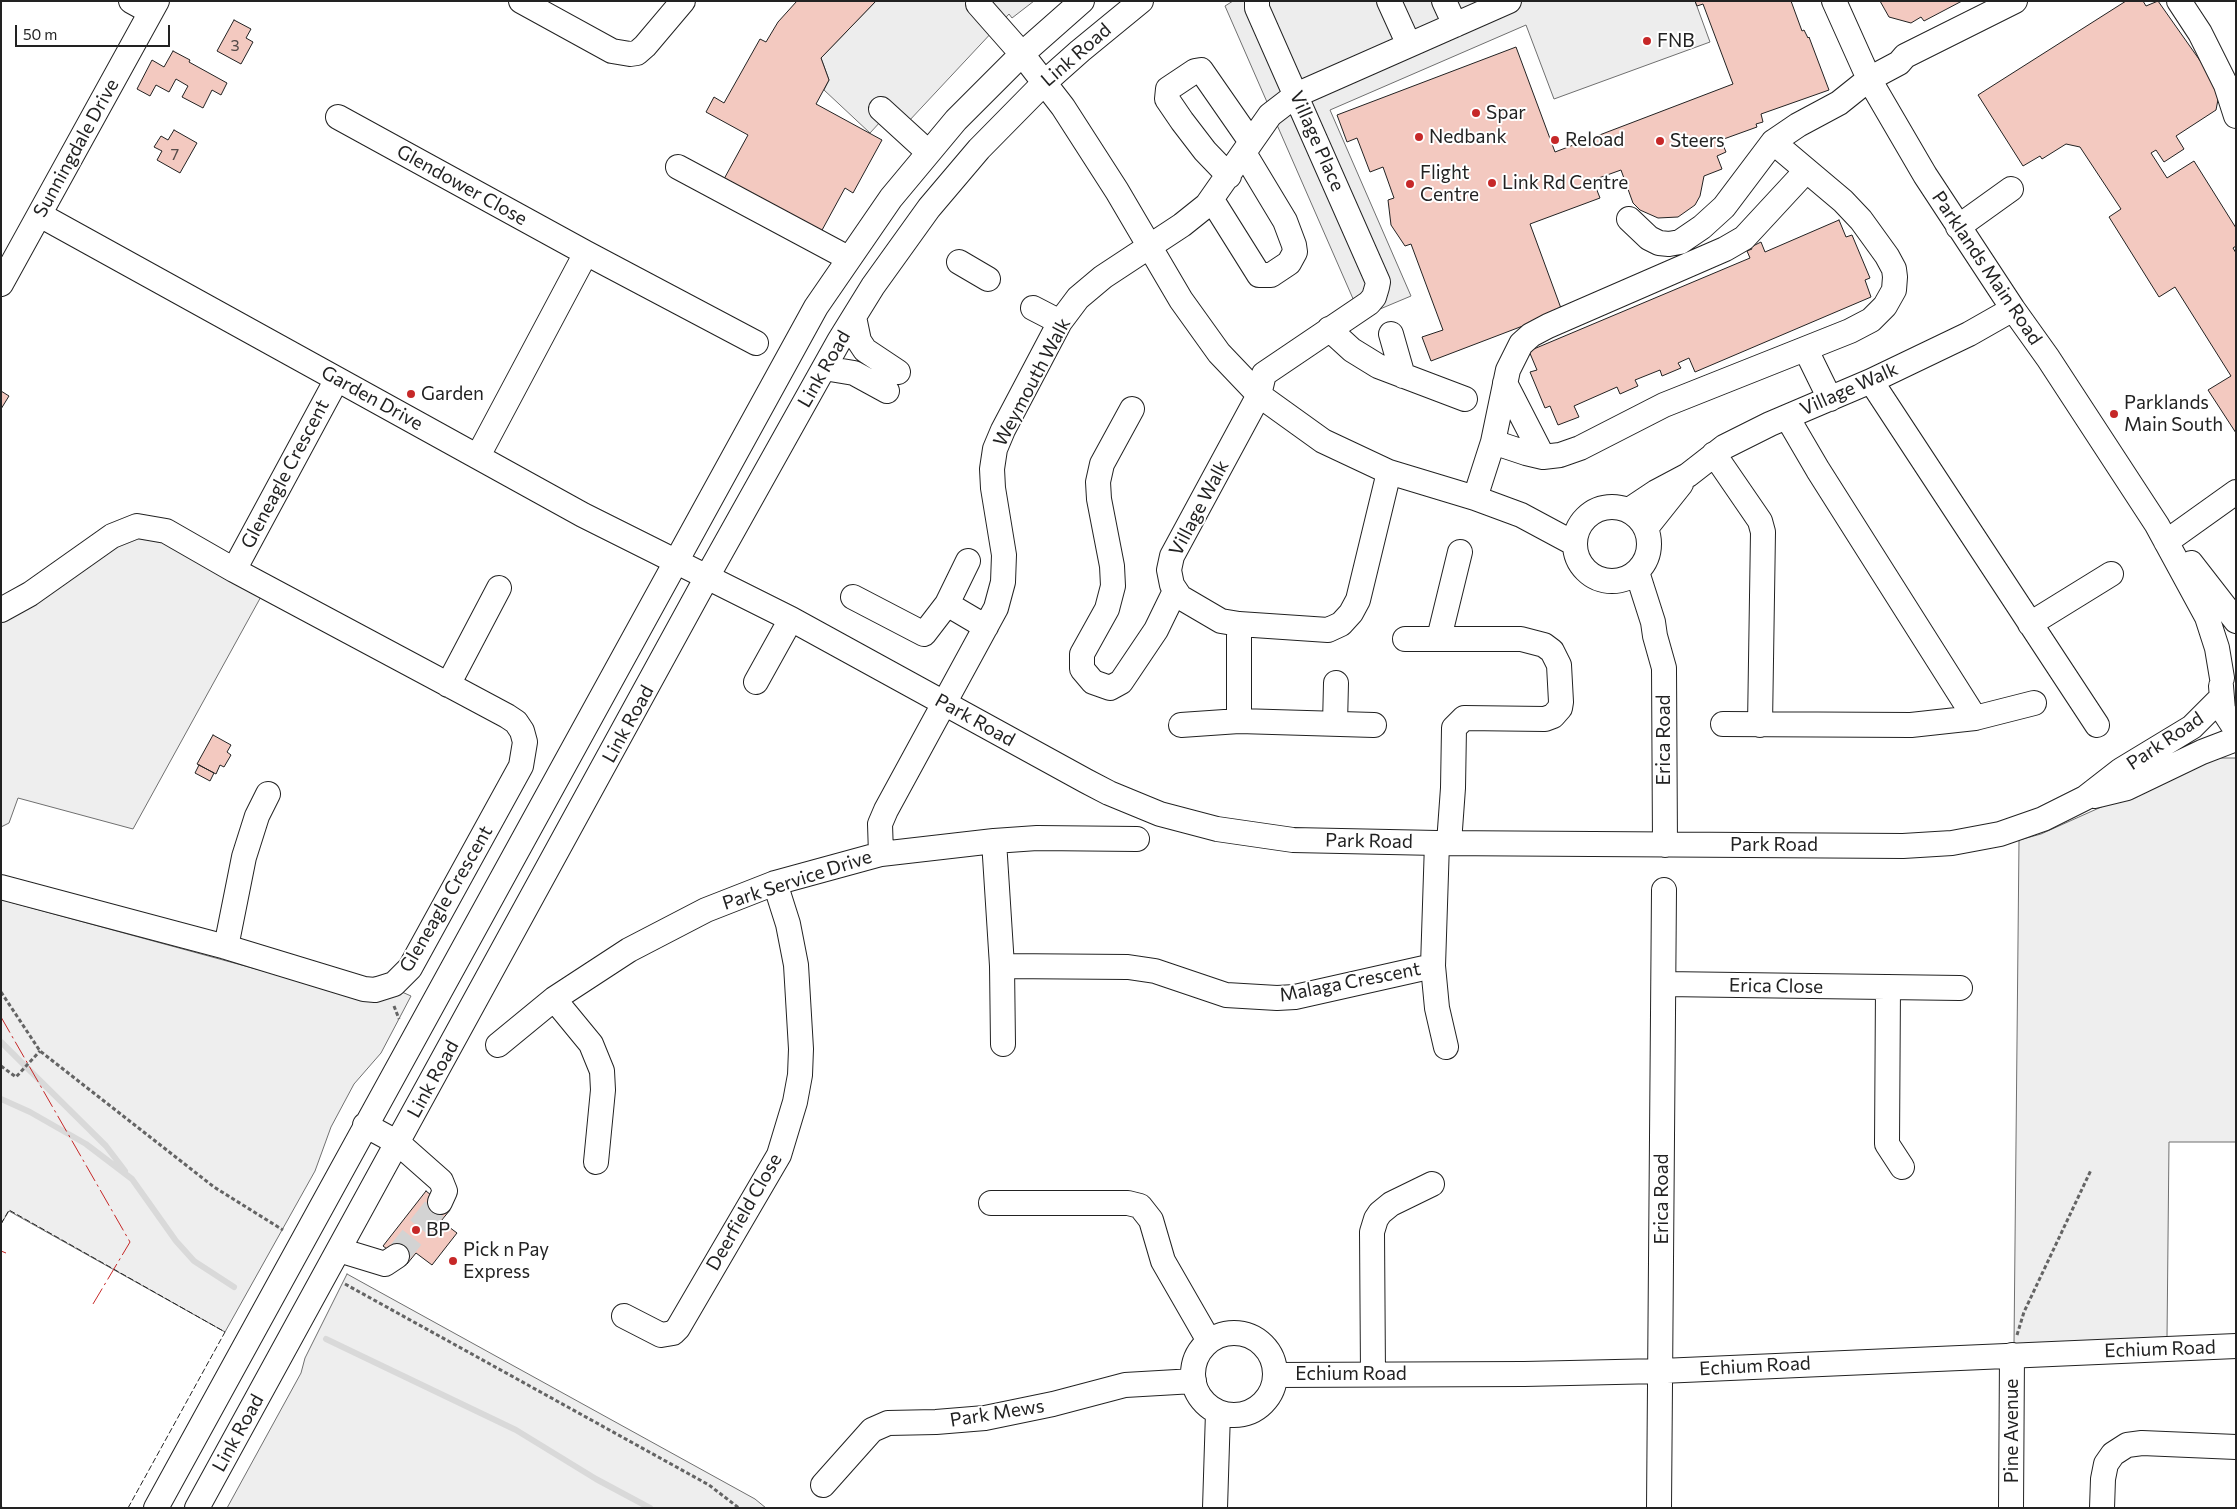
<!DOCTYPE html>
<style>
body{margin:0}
#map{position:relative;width:2237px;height:1509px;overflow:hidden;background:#fff;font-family:Commissioner,sans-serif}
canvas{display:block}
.frame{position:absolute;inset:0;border:2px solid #222;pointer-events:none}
.scale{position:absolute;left:15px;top:25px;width:155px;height:22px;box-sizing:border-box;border:2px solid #222;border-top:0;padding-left:6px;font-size:15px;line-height:18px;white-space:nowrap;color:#222;-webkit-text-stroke:4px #fff;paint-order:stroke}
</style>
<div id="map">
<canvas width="2237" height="1509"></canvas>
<div class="frame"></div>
<div class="scale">50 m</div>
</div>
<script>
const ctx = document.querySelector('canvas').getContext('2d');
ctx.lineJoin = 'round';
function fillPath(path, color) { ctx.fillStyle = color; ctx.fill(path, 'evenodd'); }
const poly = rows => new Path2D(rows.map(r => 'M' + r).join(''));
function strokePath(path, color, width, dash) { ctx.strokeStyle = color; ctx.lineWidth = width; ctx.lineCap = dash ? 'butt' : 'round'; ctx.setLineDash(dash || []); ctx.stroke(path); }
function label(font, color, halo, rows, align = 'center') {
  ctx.font = font + ' Commissioner,sans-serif'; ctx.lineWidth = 4; ctx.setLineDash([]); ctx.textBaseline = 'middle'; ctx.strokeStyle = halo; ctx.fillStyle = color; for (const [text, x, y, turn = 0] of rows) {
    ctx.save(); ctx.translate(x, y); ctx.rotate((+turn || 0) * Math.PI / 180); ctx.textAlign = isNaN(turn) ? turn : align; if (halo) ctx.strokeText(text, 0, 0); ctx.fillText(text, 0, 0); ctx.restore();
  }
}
const green = poly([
 [134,536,157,537,263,593,133,829,18,798,9,823,1,827,1,622,113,545,134,536],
 [2218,758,2236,758,2236,1142,2169,1142,2167,1338,2014,1344,2019,840,2041,834,2197,764,2218,758],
 [1,898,10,902,370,1000,402,992,411,996,381,1053,354,1084,331,1127,315,1171,225,1332,9,1211,1,1224,1,898],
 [347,1274,755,1499,766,1508,227,1508,301,1373,305,1358,347,1274]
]);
fillPath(green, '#eee');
strokePath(green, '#6f6f6f', 1);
const parking = poly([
 [876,1,1034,1,1012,18,1009,14,908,122,893,108,870,133,824,90,829,80,821,58,876,1],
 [1233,1,1695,1,1710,42,1554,99,1526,25,1330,110,1411,296,1361,317,1225,6,1233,1]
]);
fillPath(parking, '#ededed');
strokePath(parking, '#6f6f6f', 1);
strokePath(poly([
 [1,1042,106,1146,125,1171],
 [1,1099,30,1112,86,1144,132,1179,176,1241,194,1261,234,1287],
 [326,1339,516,1430,596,1479,650,1508]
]), '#d9d9d9', 6);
const building = poly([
 [797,1,876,1,821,58,829,80,816,104,882,140,853,193,845,188,821,232,724,179,748,135,706,112,714,97,724,103,760,39,766,42,778,22,797,1],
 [1695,1,1791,1,1802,31,1804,30,1808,38,1809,37,1829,90,1761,114,1763,122,1756,124,1757,127,1721,140,1726,152,1717,156,1722,169,1704,176,1700,196,1695,205,1678,217,1658,218,1640,210,1633,203,1621,170,1593,180,1600,198,1530,224,1562,311,1431,361,1422,337,1443,330,1411,244,1405,246,1391,225,1388,200,1394,198,1383,167,1370,172,1357,138,1347,142,1337,115,1516,47,1555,152,1733,84,1703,4,1697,6,1695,1],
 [1880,1,1962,1,1924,21,1921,17,1911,23,1889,17,1880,1],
 [2126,1,2143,1,2146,6,2158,1,2220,89,2216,110,2176,136,2184,149,2164,162,2156,150,2151,153,2167,178,2194,161,2236,228,2236,246,2233,248,2236,253,2236,433,2208,390,2231,376,2175,287,2159,297,2109,217,2121,209,2080,147,2066,144,2042,159,2040,156,2023,166,1978,95,2126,1],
 [234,20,251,29,246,38,253,42,241,64,217,51,234,20],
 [173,51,190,60,189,62,227,83,221,95,212,90,203,108,182,97,188,86,176,79,169,92,156,85,150,96,137,89,152,60,164,67,173,51],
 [174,130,197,143,180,173,157,160,162,151,154,147,161,136,168,140,174,130],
 [1839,220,1846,237,1852,235,1870,278,1865,280,1871,297,1695,372,1689,358,1678,363,1681,368,1662,376,1660,370,1635,380,1638,386,1620,394,1617,387,1574,406,1579,417,1558,425,1550,406,1545,408,1530,372,1537,370,1529,351,1750,258,1747,251,1752,249,1751,247,1761,242,1765,252,1839,220],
 [1,391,9,396,1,409,1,391],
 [213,735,231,745,227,752,231,755,224,767,220,765,216,774,197,764,213,735],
 [199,765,214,773,210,781,195,773,199,765],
 [426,1191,450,1210,441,1221,457,1233,432,1265,416,1253,407,1264,383,1246,426,1191]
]);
fillPath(building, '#f3c9c0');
strokePath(building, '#222', 1);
strokePath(poly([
 [397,1256,440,1202]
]), '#d3d3d3', 24, [24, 12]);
const minor = poly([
 [131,1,151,12],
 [521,1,612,51,630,54,637,53,645,46,683,1],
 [1257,1,1257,8,1378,282,1377,287,1374,297,1369,303,1264,374,1259,395,1172,556,1169,570,1172,585,1180,597,1221,621,1239,624,1328,630,1341,624,1351,613,1358,600,1389,472],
 [1389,1,1409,45],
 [1444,1,1455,25],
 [1834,1,1869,79,1925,175,2013,309,2048,358,2157,525,2207,617,2217,648,2222,678],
 [2179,1,2200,33,2226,85,2236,116],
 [978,4,1022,54,1063,107,1117,191,1181,300,1219,353,1259,395,1323,441,1389,472,1475,498,1521,515,1575,544],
 [881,109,928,152],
 [338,117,586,253,756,343],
 [678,167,848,258],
 [1229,176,1205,151,1182,121,1167,99,1168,89,1195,71,1201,70,1251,142],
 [1212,200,1259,275,1271,275,1289,263,1295,252,1294,245,1285,221,1244,153],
 [40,215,583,515,791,619,1086,781,1109,793,1160,814,1217,829,1293,840,1437,843,1903,846,1952,843,2000,834,2043,819,2085,798,2121,770,2192,727,2220,699],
 [1629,219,1649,238,1659,243,1669,244,1680,242,1702,227,1724,207,1773,142,1798,125,1839,103,1869,79,1899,63,1905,56,2015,1],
 [1958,227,2011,189],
 [959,262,988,279],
 [1,284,157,1],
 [1033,308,1060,322],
 [854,317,859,341,865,350,898,372],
 [1329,329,1352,350,1378,366,1465,399],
 [1391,334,1403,376],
 [1806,350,1830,399],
 [824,368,854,373,887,391],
 [1871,381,2097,725],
 [1505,383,1543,457],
 [1132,409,1102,464,1098,482,1099,499,1112,566,1113,586,1107,609,1082,654,1082,669,1093,682,1110,688,1121,682,1156,630,1175,591],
 [1787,417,1818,470,1975,718,2034,703],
 [1493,442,1526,453,1543,457,1560,455,1580,448,1664,405,1850,331,1871,320,1885,306,1894,290,1895,277,1894,269,1887,256,1861,220,1843,201,1773,142],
 [1714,454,1760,521,1763,532,1760,725],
 [478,456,586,253],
 [1475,498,1493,442,1508,370,1521,344,1531,335,1548,326,1725,249,1744,238,1806,171],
 '1575 544a37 37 0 1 1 74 0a37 37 0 1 1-74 0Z',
 [1629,510,1656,492,1688,475,1724,447,1770,424,1871,381,1969,334,2013,309],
 [1646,528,1681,484],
 [2166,542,2236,492],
 [2191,563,2236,621],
 [1637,572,1653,622,1655,636,1664,668,1665,845],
 [853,597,924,634,947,604,968,561],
 [947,604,986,627],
 [1,610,30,594,112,536,137,526,166,531,234,570],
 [1239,624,1239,721],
 [2030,624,2111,574],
 [1439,638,1460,552],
 [1405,639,1521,639,1544,645,1552,651,1559,665,1561,702,1560,708,1553,716,1545,719,1464,718,1454,728,1453,788,1449,843],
 [756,682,791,619],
 [448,685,499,588],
 [2221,686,2223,710,2236,730],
 [1335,724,1336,683],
 [1723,724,1911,725,1975,718],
 [1181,725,1239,721,1374,725],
 [2094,796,2127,788,2202,752,2236,739],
 [994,841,1002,966,1128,967,1155,971,1226,995,1277,998,1295,997,1433,966,1437,843],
 [881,854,880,824,886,810,996,608,1003,582,1004,555,993,488,992,469,995,449,1003,430,1060,322,1078,298,1103,277,1182,225,1207,205,1270,115,1296,95,1509,1],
 [1,887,226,947,364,989,375,990,394,984,410,968,521,766,525,742,522,731,516,722,507,716,234,570,337,379],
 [226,947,244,857,257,816,268,794],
 [1002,966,1003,1044],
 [1433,966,1437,1008,1446,1047],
 [1664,984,1960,988],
 [1888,987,1887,1144,1902,1167],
 [554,999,591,1044,602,1071,603,1090,596,1162],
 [498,1045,554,999,629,950,706,910,775,883,881,854,994,841,1037,838,1137,839],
 [365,1125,398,1143,441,1181,445,1191,440,1202],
 [991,1203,1128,1203,1140,1206,1151,1220,1163,1261,1209,1341],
 [339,1250,385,1264,397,1256],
 [624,1316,661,1335,673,1333,678,1328,779,1155,795,1102,800,1075,801,1049,796,965,788,924,775,883],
 '1193 1374a41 41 0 1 1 82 0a41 41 0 1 1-82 0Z',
 [1373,1374,1372,1232,1376,1219,1380,1213,1391,1204,1432,1184],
 [1275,1375,1524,1374,1661,1371,2236,1346],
 [823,1485,872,1430,888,1423,936,1422,985,1418,1053,1404,1125,1385,1194,1381],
 [156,1508,816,307,891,198,956,120,1022,54,1082,1],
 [197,1508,707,577,839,341,873,286,929,208,979,149,1044,83,1080,51,1141,1],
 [1215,1508,1218,1412],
 [1659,1508,1664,890],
 [2011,1508,2012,1355],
 [2102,1508,2103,1479,2106,1464,2113,1454,2127,1445,2142,1443,2236,1447]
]);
strokePath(minor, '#222', 26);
strokePath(poly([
 [1,992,40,1051,214,1187,283,1230],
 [394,1006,399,1019],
 [1,1066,16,1077,40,1051],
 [345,1284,709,1485,739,1508],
 [2017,1335,2024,1312,2091,1170]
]), '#646464', 3, [4, 2.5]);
strokePath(minor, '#fff', 24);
strokePath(poly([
 [1,1224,9,1210,225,1332,128,1508],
 [1,1507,5,1508]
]), '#222', 1, [6, 2.5]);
strokePath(poly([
 [1,1017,130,1242,93,1304],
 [1,1251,6,1253]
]), '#c62828', 1, [18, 4, 2.5, 4]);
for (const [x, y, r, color] of [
 [1647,41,5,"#c62828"],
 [1476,113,5,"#c62828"],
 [1419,137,5,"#c62828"],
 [1555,140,5,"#c62828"],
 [1660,141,5,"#c62828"],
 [1492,183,5,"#c62828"],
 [1410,184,5,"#c62828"],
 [411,394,5,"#c62828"],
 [2114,414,5,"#c62828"],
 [416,1230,5,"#c62828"],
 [453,1261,5,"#c62828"]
]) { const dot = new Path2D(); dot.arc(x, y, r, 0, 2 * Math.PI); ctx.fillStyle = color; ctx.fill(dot); strokePath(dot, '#fff', 2); }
label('16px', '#564c4a', null, [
 ["3",235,46],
 ["7",175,155]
]);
label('19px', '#222', '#fff', [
 ["FNB",1657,41],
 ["Spar",1486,113],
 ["Nedbank",1429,137],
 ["Reload",1565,140],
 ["Steers",1670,141],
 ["Flight",1420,173],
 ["Centre",1420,195],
 ["Link Rd Centre",1502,183],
 ["Garden",421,394],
 ["Parklands",2124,403],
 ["Main South",2124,425],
 ["BP",426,1230],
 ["Pick n Pay",463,1250],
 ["Express",463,1272]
], 'left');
label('19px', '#222', '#fff', [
 ["Link Road",1076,55,-41],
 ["Village Place",1317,141,66],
 ["Sunningdale Drive",76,148,-61],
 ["Glendower Close",462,185,29],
 ["Parklands Main Road",1987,268,56],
 ["Link Road",824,369,-60],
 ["Weymouth Walk",1032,382,-62],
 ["Village Walk",1849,389,-24],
 ["Garden Drive",372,398,29],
 ["Gleneagle Crescent",285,474,-62],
 ["Village Walk",1199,508,-62],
 ["Park Road",975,720,29],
 ["Link Road",628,724,-61],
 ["Erica Road",1664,740,-90],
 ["Park Road",2165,741,-34],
 ["Park Road",1369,841,1],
 ["Park Road",1774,845],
 ["Park Service Drive",797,880,-18],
 ["Gleneagle Crescent",446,899,-60],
 ["Malaga Crescent",1350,982,-11],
 ["Erica Close",1776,986,1],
 ["Link Road",433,1079,-61],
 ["Erica Road",1662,1199,-90],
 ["Deerfield Close",744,1212,-60],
 ["Echium Road",2160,1349,-2],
 ["Echium Road",1755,1366,-3],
 ["Echium Road",1351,1374],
 ["Park Mews",997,1413,-9],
 ["Pine Avenue",2012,1431,-90],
 ["Link Road",238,1433,-61]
]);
</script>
